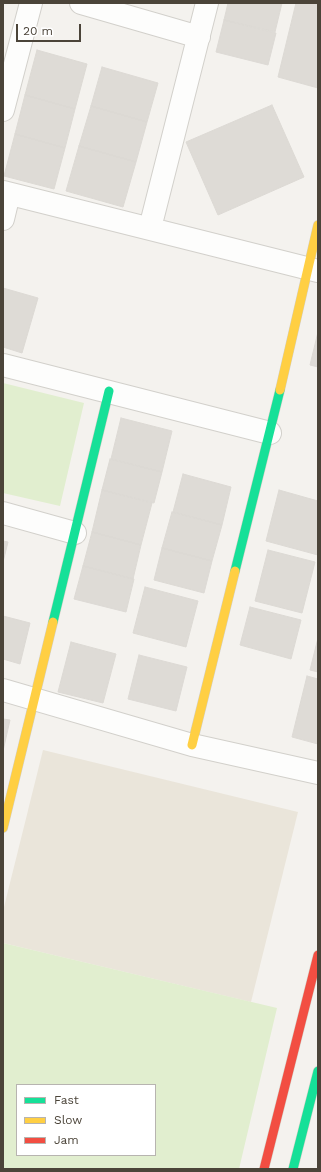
<!DOCTYPE html>
<style>
body{margin:0}
#map{position:relative;width:321px;height:1172px;overflow:hidden;background:#f4f2ee;font-family:"Work Sans",sans-serif}
canvas{display:block}
.frame{position:absolute;inset:0;border:4px solid #4b4439;pointer-events:none}
.legend{position:absolute;left:16px;top:1084px;width:140px;height:72px;box-sizing:border-box;background:#fff;border:1px solid #b7b4b0;margin:0;padding:5px 7px;list-style:none;font-size:12px;color:#4b4439}
.legend li{display:flex;align-items:center;gap:8px;height:20px}
.legend b{width:20px;border:1px solid #b7b4b0}
.scale{position:absolute;left:16px;top:24px;width:65px;height:18px;box-sizing:border-box;border:2px solid #4b4439;border-top:0;padding-left:5px;font-size:12px;line-height:14px;white-space:nowrap;color:#4b4439;-webkit-text-stroke:3px #fff;paint-order:stroke}
</style>
<div id="map">
<canvas width="321" height="1172"></canvas>
<div class="frame"></div>
<ul class="legend">
<li><b style="height:5px;background:#16e098"></b>Fast</li>
<li><b style="height:5px;background:#ffcf43"></b>Slow</li>
<li><b style="height:5px;background:#f24e42"></b>Jam</li>
</ul>
<div class="scale">20 m</div>
</div>
<script>
const ctx = document.querySelector('canvas').getContext('2d');
ctx.lineJoin = 'round';
function fillPath(path, color) { ctx.fillStyle = color; ctx.fill(path, 'evenodd'); }
const poly = rows => new Path2D(rows.map(r => 'M' + r).join(''));
function strokePath(path, color, width, dash) { ctx.strokeStyle = color; ctx.lineWidth = width; ctx.lineCap = dash ? 'butt' : 'round'; ctx.setLineDash(dash || []); ctx.stroke(path); }
fillPath(poly([
 [43,750,298,812,251,1002,3,943,3,911]
]), '#eae5da');
fillPath(poly([
 [3,383,84,403,60,506,3,493],
 [3,943,277,1008,239,1169,3,1169],
 [17,1085,155,1085,155,1155,17,1155]
]), '#e1eecf');
const building = poly([
 [228,3,282,3,275,32,224,20,228,3],
 [296,3,318,3,318,88,278,77,296,3],
 [224,20,276,33,268,65,216,52,224,20],
 [37,50,87,64,75,109,25,95,37,50],
 [102,67,158,83,147,122,91,106,102,67],
 [25,95,75,109,65,148,15,134,25,95],
 [272,105,304,177,218,215,186,142,272,105],
 [91,106,147,122,136,162,79,146,91,106],
 [15,134,65,148,54,189,4,176,15,134],
 [79,146,136,162,123,207,66,191,79,146],
 [3,288,38,298,22,353,3,347,3,288],
 [318,332,318,367,310,365,318,332],
 [121,418,172,431,162,472,111,459,121,418],
 [110,459,162,472,154,503,102,490,110,459],
 [183,474,231,487,222,525,173,512,183,474],
 [102,490,152,503,141,545,92,532,102,490],
 [279,490,318,501,318,555,266,541,279,490],
 [172,512,222,525,212,561,162,548,172,512],
 [92,532,141,545,133,579,83,566,92,532],
 [3,541,8,542,3,562,3,541],
 [162,548,212,561,204,593,154,580,162,548],
 [268,550,315,562,302,613,255,601,268,550],
 [83,566,134,579,126,612,74,599,83,566],
 [145,587,198,601,186,647,133,633,145,587],
 [250,607,301,620,291,659,240,645,250,607],
 [3,616,30,623,20,664,3,659,3,616],
 [318,638,318,672,310,670,318,638],
 [71,642,116,654,103,703,58,692,71,642],
 [139,655,187,667,176,711,128,699,139,655],
 [307,676,318,679,318,744,292,737,307,676],
 [3,719,10,720,3,751,3,719]
]);
fillPath(building, '#dedbd6');
strokePath(building, '#dcd9d4', 1);
const street = poly([
 [81,3,199,37],
 [3,110,31,3],
 [3,192,318,271],
 [3,219,9,194],
 [150,228,207,3],
 [3,365,270,433],
 [3,513,75,533],
 [3,690,192,745,318,773]
]);
const fast = poly([
 [235,571,280,390],
 [53,622,109,391],
 [293,1169,318,1071]
]);
const slow = poly([
 [280,390,318,225],
 [192,745,235,571],
 [3,828,53,622]
]);
const jam = poly([
 [264,1169,318,955]
]);
strokePath(street, '#d2d0cb', 24);
strokePath(fast, '#d3cfc5', 10);
strokePath(slow, '#d3cfc5', 10);
strokePath(jam, '#d3cfc5', 10);
strokePath(street, '#fdfdfc', 22);
strokePath(fast, '#16e098', 9);
strokePath(slow, '#ffcf43', 9);
strokePath(jam, '#f24e42', 9);
</script>
